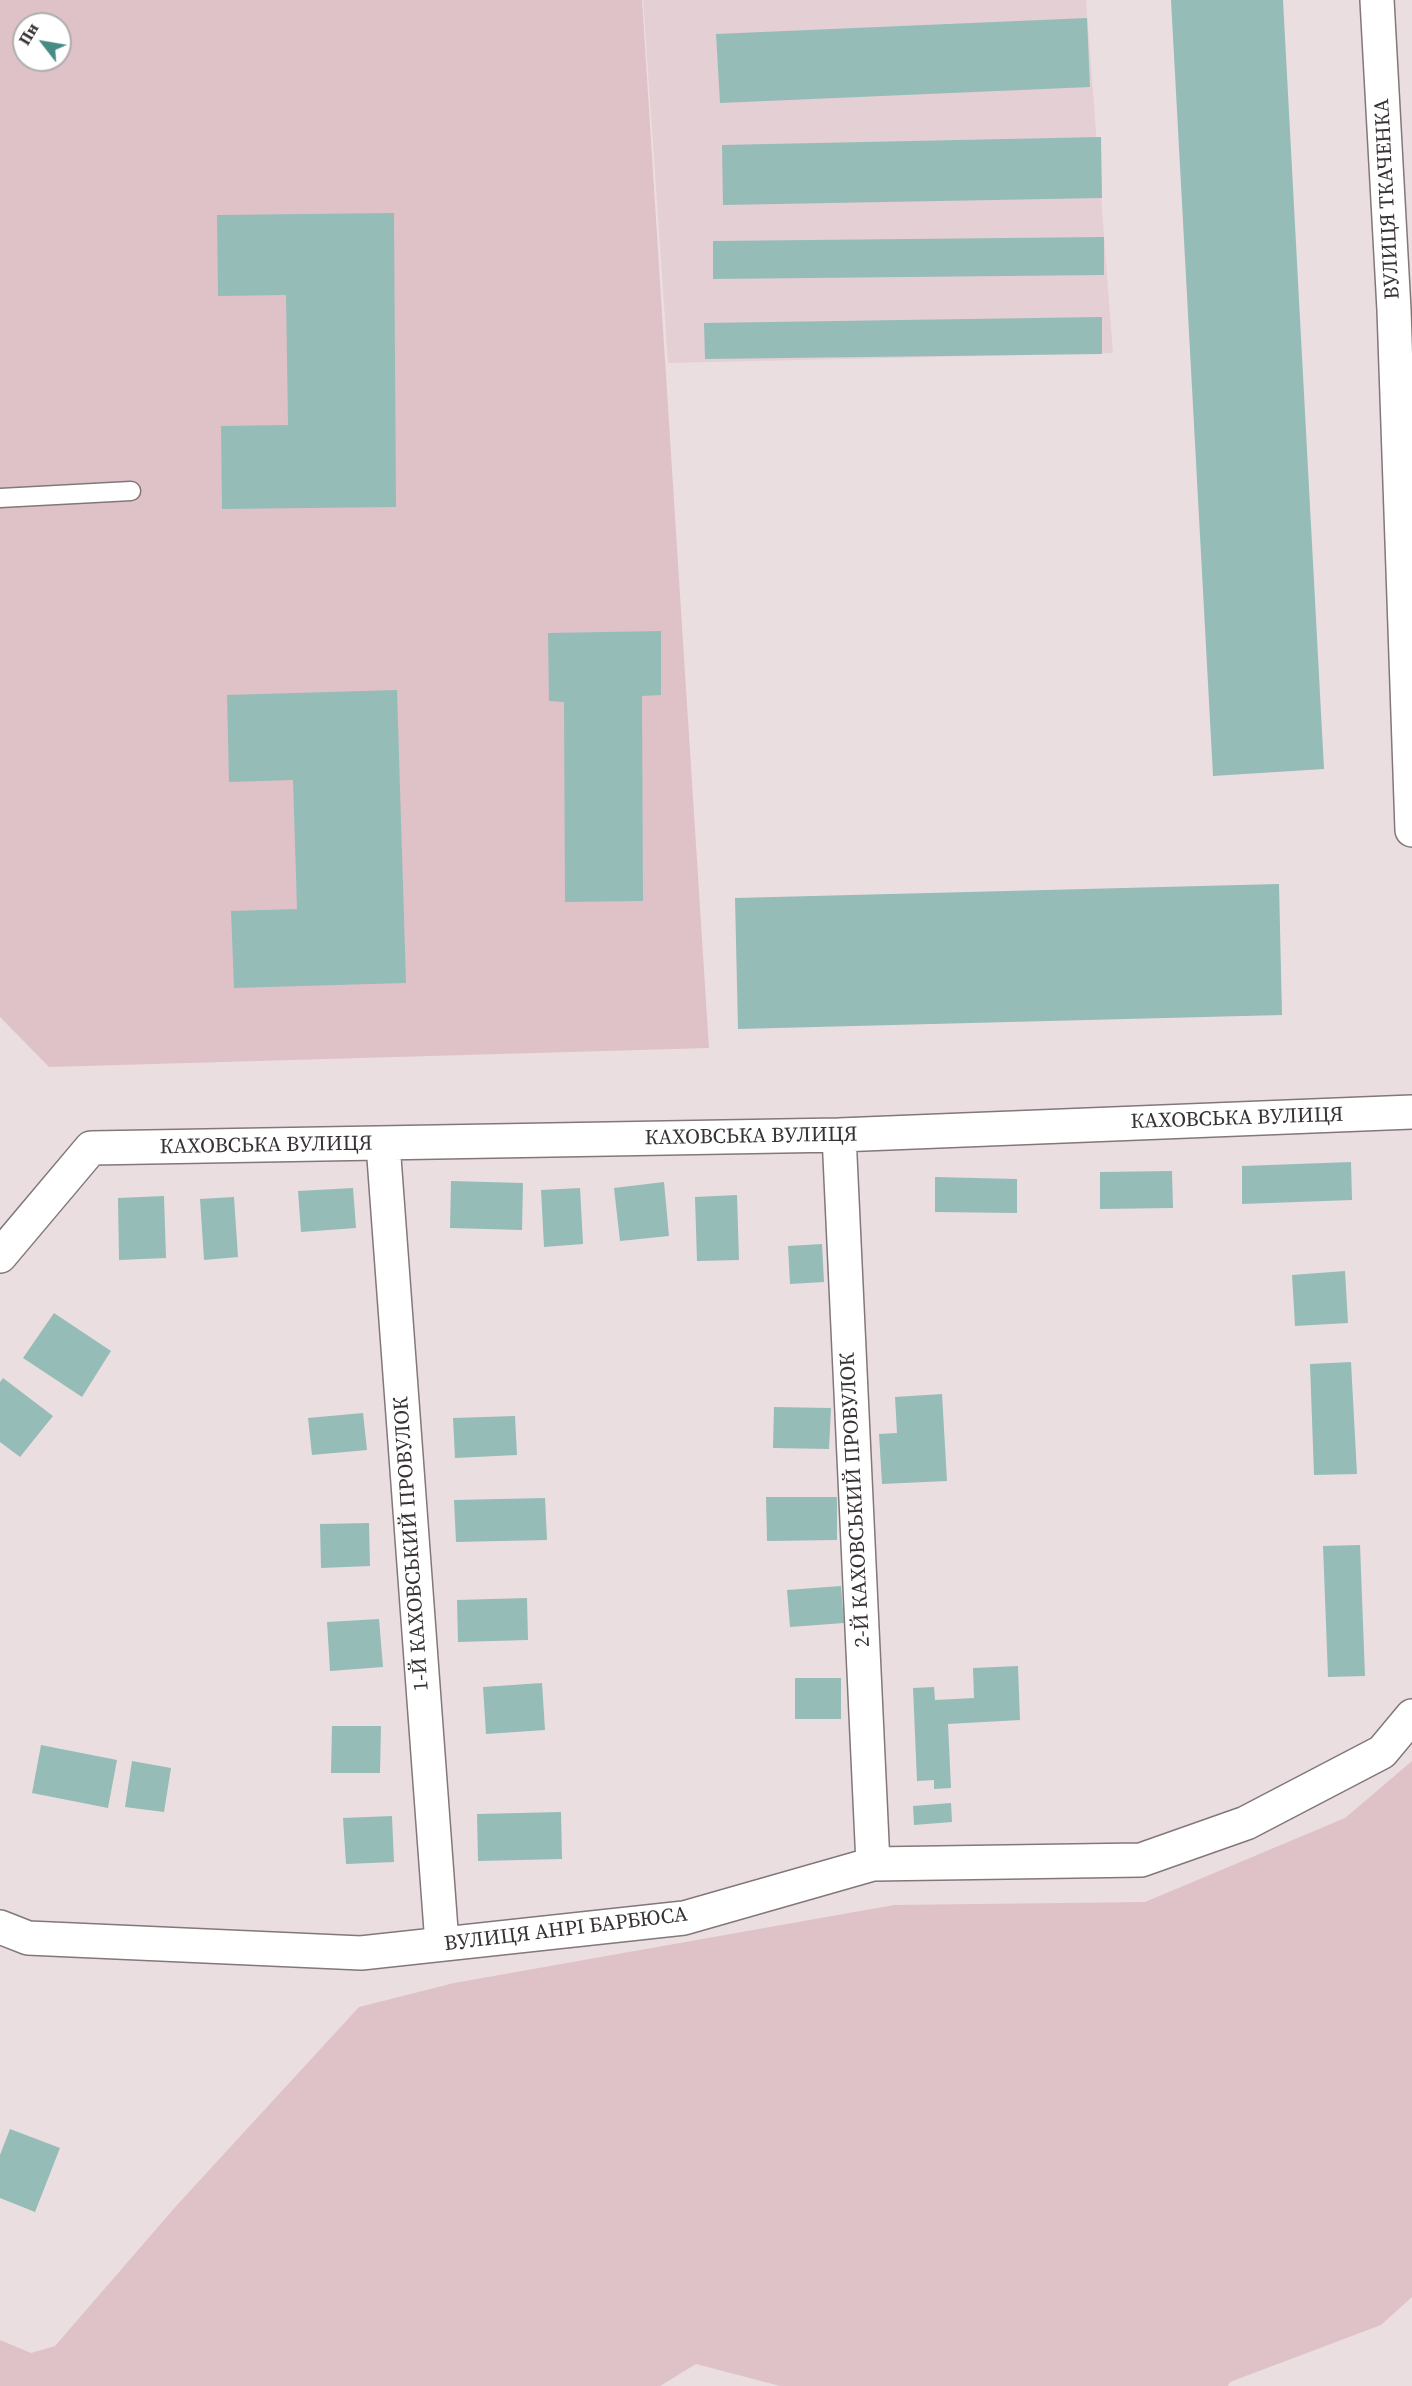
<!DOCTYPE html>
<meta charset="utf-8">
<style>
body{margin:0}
#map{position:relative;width:1412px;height:2386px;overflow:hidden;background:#ebdee1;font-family:"Source Serif 4",serif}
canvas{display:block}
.north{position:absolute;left:12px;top:12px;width:60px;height:60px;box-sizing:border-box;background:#fff;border:2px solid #afadad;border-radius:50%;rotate:301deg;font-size:16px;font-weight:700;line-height:24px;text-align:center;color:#373233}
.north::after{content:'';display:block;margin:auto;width:21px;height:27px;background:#468c85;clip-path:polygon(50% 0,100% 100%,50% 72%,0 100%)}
</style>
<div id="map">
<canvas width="1412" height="2386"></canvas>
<div class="north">Пн</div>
</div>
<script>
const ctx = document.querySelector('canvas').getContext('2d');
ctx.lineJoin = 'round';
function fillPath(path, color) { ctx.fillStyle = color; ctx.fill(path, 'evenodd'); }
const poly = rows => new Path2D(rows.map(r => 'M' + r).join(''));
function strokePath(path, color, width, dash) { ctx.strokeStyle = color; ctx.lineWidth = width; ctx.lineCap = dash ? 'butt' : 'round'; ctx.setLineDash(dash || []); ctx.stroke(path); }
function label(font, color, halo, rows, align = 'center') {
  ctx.font = font + ' "Source Serif 4",serif'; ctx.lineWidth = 4.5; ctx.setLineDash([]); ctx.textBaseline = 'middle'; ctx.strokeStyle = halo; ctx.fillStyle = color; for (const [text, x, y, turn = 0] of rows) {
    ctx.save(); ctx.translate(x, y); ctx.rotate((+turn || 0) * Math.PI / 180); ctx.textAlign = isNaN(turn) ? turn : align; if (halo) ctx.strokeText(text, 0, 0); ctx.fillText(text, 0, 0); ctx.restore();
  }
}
fillPath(poly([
 [643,0,1086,0,1113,353,668,363]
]), '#e4cfd4');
fillPath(poly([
 [0,0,642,0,709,1048,49,1067,0,1017],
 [24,24,60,24,60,60,24,60],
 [1412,1761,1412,2297,1381,2325,1230,2382,1228,2386,780,2386,696,2364,660,2386,0,2386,0,2340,31,2353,55,2346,177,2205,359,2007,454,1983,894,1905,1145,1902,1345,1818]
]), '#dfc2c8');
fillPath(poly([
 [1171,0,1283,0,1324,769,1213,776],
 [1087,18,1090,87,720,103,716,34],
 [1101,137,1102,198,723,205,722,145],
 [394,213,396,507,222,509,221,426,288,425,286,295,218,296,217,215],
 [1104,237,1104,275,713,279,713,241],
 [1102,317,1102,354,705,359,704,323],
 [661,631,661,695,642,696,643,901,565,902,564,702,549,701,548,633],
 [397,690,406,983,234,988,231,911,297,909,293,780,229,782,227,695],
 [1279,884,1282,1015,738,1029,735,898],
 [1351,1162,1352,1200,1242,1204,1242,1166],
 [1172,1171,1173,1208,1100,1209,1100,1172],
 [935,1177,1017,1179,1017,1213,935,1212],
 [451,1181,523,1183,522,1230,450,1228],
 [664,1182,669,1236,620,1241,614,1188],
 [353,1188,356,1228,301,1232,298,1191],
 [580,1188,583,1244,544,1247,541,1190],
 [737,1195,739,1260,697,1261,695,1197],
 [164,1196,166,1258,119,1260,118,1198],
 [234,1197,238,1257,204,1260,200,1199],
 [822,1244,824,1282,790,1284,788,1246],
 [1345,1271,1348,1323,1295,1326,1292,1275],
 [54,1313,111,1351,82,1397,23,1358],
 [1351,1362,1357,1474,1314,1475,1310,1364],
 [3,1378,53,1416,20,1457,0,1442,0,1382],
 [942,1394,947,1481,882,1484,879,1434,897,1433,895,1397],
 [774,1407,831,1408,829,1449,773,1448],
 [363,1413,367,1450,312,1455,308,1418],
 [515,1416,517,1455,455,1458,453,1418],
 [766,1497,837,1497,837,1540,767,1541],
 [545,1498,547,1540,456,1542,454,1500],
 [369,1523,370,1566,321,1568,320,1524],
 [1360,1545,1365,1676,1328,1677,1323,1546],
 [841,1586,844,1623,790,1627,787,1590],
 [527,1598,528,1640,458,1642,457,1600],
 [379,1619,383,1667,330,1671,327,1622],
 [1018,1666,1020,1720,948,1724,951,1788,934,1789,934,1780,917,1781,913,1688,934,1687,935,1700,974,1698,973,1668],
 [795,1678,841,1678,841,1719,795,1719],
 [542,1683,545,1730,486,1734,483,1687],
 [332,1726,381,1726,380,1773,331,1773],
 [41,1745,117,1760,108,1808,32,1793],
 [132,1761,171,1768,164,1812,125,1807],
 [951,1803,952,1822,914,1825,913,1806],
 [561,1812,562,1859,478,1861,477,1814],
 [392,1816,394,1862,346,1864,343,1818],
 [10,2129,60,2148,35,2212,0,2198,0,2155]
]), '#96bcb7');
const lane = poly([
 [0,498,131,491]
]);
const street = poly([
 [1377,0,1394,310,1412,830],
 [839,1135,873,1864],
 [383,1144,442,1944],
 [0,1256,91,1148,839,1135,1412,1112],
 [0,1927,28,1938,361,1953,684,1918,873,1864,1141,1860,1246,1823,1382,1752,1412,1716]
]);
strokePath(lane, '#827779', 21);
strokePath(street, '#827779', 36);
strokePath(lane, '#fff', 18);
strokePath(street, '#fff', 33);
label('21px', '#373233', '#fff', [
 ["ВУЛИЦЯ ТКАЧЕНКА",1388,199,-93],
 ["КАХОВСЬКА ВУЛИЦЯ",1237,1119,-2],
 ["КАХОВСЬКА ВУЛИЦЯ",751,1137,-1],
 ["КАХОВСЬКА ВУЛИЦЯ",266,1146,-1],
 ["2-Й КАХОВСЬКИЙ ПРОВУЛОК",856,1500,-93],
 ["1-Й КАХОВСЬКИЙ ПРОВУЛОК",412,1544,-94],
 ["ВУЛИЦЯ АНРІ БАРБЮСА",566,1930,-7]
]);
</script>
